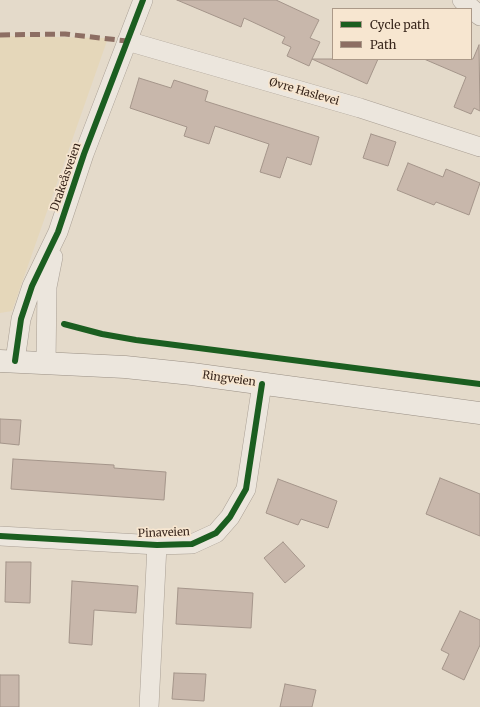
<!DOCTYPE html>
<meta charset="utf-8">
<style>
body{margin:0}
#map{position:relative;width:480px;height:707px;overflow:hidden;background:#e4daca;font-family:Merriweather,serif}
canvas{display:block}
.legend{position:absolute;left:332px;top:8px;width:140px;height:52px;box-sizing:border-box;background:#f7e6d0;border:1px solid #ab9988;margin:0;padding:5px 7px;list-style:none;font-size:12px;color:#38261c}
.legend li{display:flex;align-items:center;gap:8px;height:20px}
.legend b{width:20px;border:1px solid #ab9988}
</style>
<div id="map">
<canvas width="480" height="707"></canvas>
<ul class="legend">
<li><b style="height:5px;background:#1b5e20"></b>Cycle path</li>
<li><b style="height:5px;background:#8d6e63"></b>Path</li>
</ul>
</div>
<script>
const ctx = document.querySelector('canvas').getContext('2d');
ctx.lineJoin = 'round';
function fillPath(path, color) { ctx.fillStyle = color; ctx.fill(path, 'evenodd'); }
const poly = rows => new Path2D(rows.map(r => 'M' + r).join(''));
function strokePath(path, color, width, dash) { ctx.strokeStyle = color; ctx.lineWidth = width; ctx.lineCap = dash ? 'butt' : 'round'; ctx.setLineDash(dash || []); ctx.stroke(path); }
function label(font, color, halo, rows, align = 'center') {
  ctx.font = font + ' Merriweather,serif'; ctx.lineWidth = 3.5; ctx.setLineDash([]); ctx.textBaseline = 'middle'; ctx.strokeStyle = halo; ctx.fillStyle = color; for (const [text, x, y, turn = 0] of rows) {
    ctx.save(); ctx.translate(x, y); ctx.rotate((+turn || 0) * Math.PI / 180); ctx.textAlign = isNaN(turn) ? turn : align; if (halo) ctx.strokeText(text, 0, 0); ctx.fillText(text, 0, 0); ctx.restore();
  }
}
fillPath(poly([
 [0,36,108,38,12,311,0,313]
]), '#e5d7ba');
const building = poly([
 [177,0,276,0,319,20,310,38,320,42,312,59,378,59,367,84,312,59,309,66,287,56,291,47,282,43,285,37,244,18,241,27,177,0],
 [479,45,480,111,474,108,471,114,454,107,466,77,424,59,473,59,479,45],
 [139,78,171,88,174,80,208,91,205,101,319,137,311,165,287,157,280,178,260,172,269,144,215,126,209,144,184,136,187,127,130,108,139,78],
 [371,134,396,142,388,166,363,158,371,134],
 [408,163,443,177,446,169,480,183,469,215,436,202,434,205,397,190,408,163],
 [0,419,21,420,19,445,0,443,0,419],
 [13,459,114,465,114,468,166,472,164,500,11,489,13,459],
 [440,478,480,494,480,536,426,514,440,478],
 [278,479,337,501,328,528,301,519,298,525,266,513,278,479],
 [283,542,305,566,285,583,264,558,283,542],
 [6,562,31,562,30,603,5,602,6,562],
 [72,581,138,586,136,613,94,610,92,645,69,643,72,581],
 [178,588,253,593,251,628,176,624,178,588],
 [460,611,480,620,480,645,464,680,442,669,449,654,441,650,460,611],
 [174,673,206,674,204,701,172,699,174,673],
 [0,675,19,675,19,707,0,707,0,675],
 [285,684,316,690,312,707,280,707,285,684]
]);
fillPath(building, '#c8b7ab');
strokePath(building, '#a4958a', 1);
const minor = poly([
 [462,0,480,16],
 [127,41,360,108,480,147],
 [15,361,21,319,32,286,58,232,84,154,143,0],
 [46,364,47,287,53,257],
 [0,536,157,545,192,544,216,533,230,517,246,489,262,384],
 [149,707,157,545]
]);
const secondary = poly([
 [0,361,125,367,192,374,480,413]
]);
strokePath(minor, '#a99f94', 20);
strokePath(secondary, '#998f84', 23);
strokePath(minor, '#ece6dd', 19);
strokePath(secondary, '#ece6dd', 22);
strokePath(poly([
 [0,35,65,34,127,41]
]), '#8d6e63', 5, [10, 5]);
strokePath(poly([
 [64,324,102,334,136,340,480,384],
 [15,361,21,319,32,286,58,232,84,154,143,0],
 [0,536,157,545,192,544,216,533,230,517,246,489,262,384]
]), '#1b5e20', 6);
label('11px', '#38261c', '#f7e6d0', [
 ["Øvre Haslevei",304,92,16],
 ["Drakeåsveien",66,177,-71],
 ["Ringveien",229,379,8],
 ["Pinaveien",164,533,-2]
]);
</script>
